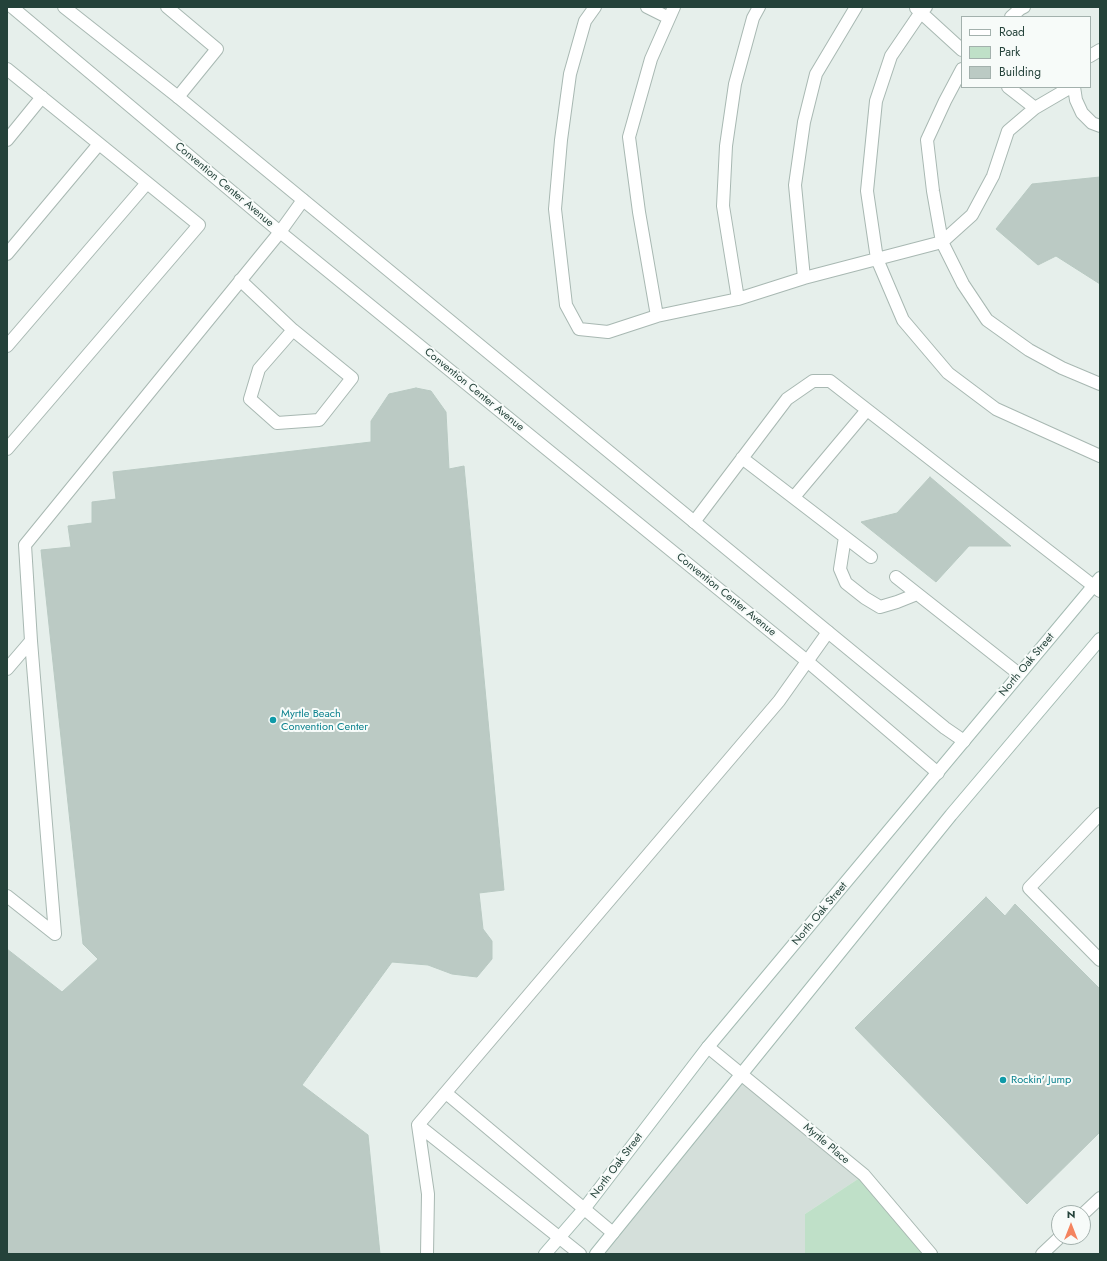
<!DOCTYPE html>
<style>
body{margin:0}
#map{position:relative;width:1107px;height:1261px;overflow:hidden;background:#e6efeb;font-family:Jost,sans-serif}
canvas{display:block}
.frame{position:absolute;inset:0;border:8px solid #24423a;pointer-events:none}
.legend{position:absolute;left:961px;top:16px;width:130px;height:72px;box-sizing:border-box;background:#f7fbf9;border:1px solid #a3b1ad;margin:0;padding:5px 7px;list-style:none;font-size:12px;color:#24423a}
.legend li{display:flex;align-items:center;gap:8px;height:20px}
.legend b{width:20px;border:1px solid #a3b1ad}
.north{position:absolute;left:1051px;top:1205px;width:40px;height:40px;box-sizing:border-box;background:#f7fbf9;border:1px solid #a3b1ad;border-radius:50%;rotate:0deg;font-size:11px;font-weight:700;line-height:16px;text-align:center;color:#24423a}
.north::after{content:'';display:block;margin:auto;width:14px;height:18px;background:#f4845f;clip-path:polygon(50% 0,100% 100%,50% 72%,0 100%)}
</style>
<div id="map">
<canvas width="1107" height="1261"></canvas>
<div class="frame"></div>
<ul class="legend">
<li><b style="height:5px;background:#fff"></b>Road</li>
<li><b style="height:11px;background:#bfe0c8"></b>Park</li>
<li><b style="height:11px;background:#bbcac4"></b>Building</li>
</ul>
<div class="north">N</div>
</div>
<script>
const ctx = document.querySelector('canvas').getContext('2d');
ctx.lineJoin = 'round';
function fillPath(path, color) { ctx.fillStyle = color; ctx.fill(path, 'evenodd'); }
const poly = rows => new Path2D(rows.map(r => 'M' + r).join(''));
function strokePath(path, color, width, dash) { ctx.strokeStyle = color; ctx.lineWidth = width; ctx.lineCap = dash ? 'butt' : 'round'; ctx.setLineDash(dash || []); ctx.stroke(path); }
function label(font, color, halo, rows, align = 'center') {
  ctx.font = font + ' Jost,sans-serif'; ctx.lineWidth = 4; ctx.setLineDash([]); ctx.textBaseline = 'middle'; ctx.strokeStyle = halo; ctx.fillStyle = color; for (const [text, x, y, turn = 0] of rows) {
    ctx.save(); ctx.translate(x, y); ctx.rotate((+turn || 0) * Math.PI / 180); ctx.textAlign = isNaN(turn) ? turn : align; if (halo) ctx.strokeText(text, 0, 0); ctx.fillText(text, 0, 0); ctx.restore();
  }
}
fillPath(poly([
 [741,1074,864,1175,805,1214,805,1254,596,1254]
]), '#d4dfda');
fillPath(poly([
 [864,1175,931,1254,805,1254,805,1214]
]), '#bfe0c8');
const building = poly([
 [1100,177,1100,284,1056,256,1038,265,996,229,1032,184,1100,177],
 [416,388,431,391,446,412,449,469,464,466,504,890,479,893,483,929,492,941,492,959,477,977,452,974,428,965,392,962,302,1085,368,1135,380,1254,7,1254,7,949,62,992,98,959,83,944,41,550,71,547,68,526,92,523,92,502,116,499,113,472,371,442,371,421,389,394,416,388],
 [930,477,1011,546,969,546,936,582,861,522,897,513,930,477],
 [986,897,1005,916,1015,904,1100,989,1100,1132,1027,1204,855,1028,986,897]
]);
fillPath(building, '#bbcac4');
strokePath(building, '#b8c9c2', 1);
const service = poly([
 [167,7,217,49,178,97],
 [595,7,585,21,570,74,561,140,555,209,566,305,579,329,608,332,657,316,738,299,804,278,942,242,972,215,993,176,1008,131,1035,108,1071,87],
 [647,7,669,18],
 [926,7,921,12,891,56,876,101,867,191,877,259,903,320,948,373,996,409,1100,456],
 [916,8,962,50],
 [1011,17,1020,9,1024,7],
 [1090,56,1100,50],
 [7,69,199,225,7,449],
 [962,69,945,101,927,140,933,191,942,242,963,284,987,320,1029,350,1062,368,1100,384],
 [1008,87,1035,108],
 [1074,87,1076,100,1082,113,1092,123,1100,126],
 [7,140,42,97],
 [7,254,99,144],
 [804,278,795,185,804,122,816,74,856,7],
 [240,280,293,330,352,378,319,420,277,423,250,399,259,369,293,330],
 [738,299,723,206,726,146,735,84,753,18,759,7],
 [657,316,639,212,629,137,651,59,674,7],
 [7,346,147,183],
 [742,458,871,557],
 [794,497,867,410],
 [694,522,787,399,813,381,830,381,1100,591],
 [845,537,840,569,846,583,865,598,880,607,897,602,917,594],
 [896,577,1019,674],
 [7,669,31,641,25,545,280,232,303,200],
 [1100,814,1029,888,1100,960],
 [7,896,55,934,31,641],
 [446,1093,613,1233],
 [418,1125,580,1254],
 [1083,1214,1100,1198],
 [427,1254,428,1194,418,1125,779,701,828,632],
 [1042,1254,1060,1237]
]);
const minor = poly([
 [12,7,280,232,807,661,938,773],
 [64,7,178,97,828,632,945,728,964,741],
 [708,1047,864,1175,931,1254]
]);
const secondary = poly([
 [545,1254,584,1209,708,1047,1100,578],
 [596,1254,951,815,1100,639]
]);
strokePath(service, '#a8b8b2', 14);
strokePath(minor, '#a8b8b2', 14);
strokePath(secondary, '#a4bbb3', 14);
strokePath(service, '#fff', 12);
strokePath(minor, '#fff', 12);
strokePath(secondary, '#fff', 12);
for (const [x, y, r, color] of [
 [273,720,4,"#0f9aa8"],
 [1003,1080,4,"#0f9aa8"]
]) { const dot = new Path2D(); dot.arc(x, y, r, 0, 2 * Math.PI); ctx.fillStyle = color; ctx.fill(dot); strokePath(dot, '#f7fbf9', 1.5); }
label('11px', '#24423a', '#f7fbf9', [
 ["Convention Center Avenue",224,185,40],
 ["Convention Center Avenue",474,390,39],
 ["Convention Center Avenue",726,595,39],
 ["North Oak Street",1027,665,-50],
 ["North Oak Street",820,914,-50],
 ["Myrtle Place",826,1144,40],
 ["North Oak Street",617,1166,-53]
]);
label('11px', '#0d838f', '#f7fbf9', [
 ["Myrtle Beach",281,714],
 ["Convention Center",281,727],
 ["Rockin' Jump",1011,1080]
], 'left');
</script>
